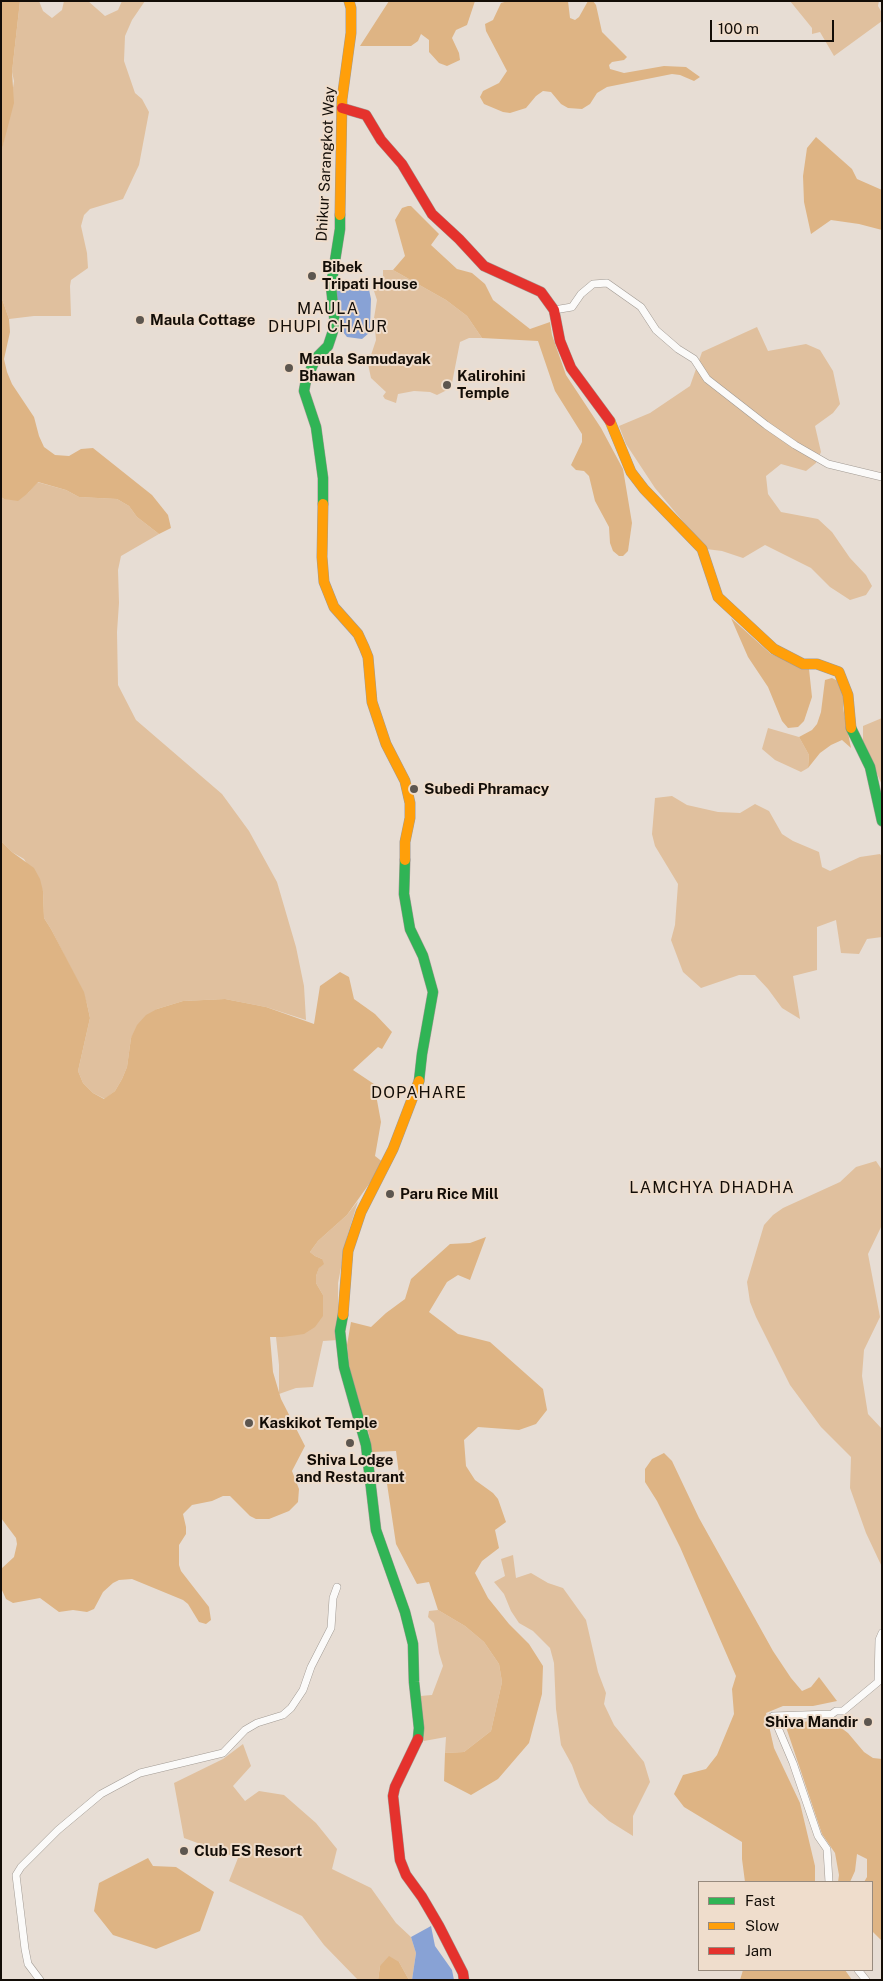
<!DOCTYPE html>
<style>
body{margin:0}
#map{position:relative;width:883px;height:1981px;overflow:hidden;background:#e7ddd4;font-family:"Public Sans",sans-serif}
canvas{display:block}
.frame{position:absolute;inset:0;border:2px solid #130d07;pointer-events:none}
.legend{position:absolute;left:698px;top:1881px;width:175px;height:90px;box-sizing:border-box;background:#efddcc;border:1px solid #978a7d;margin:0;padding:6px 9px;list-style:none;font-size:15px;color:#130d07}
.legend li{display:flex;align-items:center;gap:10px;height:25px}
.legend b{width:25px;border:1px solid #978a7d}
.scale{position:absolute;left:710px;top:20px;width:124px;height:22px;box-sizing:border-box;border:2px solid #130d07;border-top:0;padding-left:6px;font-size:15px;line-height:18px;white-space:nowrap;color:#130d07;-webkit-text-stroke:4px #efddcc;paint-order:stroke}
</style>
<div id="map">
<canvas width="883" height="1981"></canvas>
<div class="frame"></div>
<ul class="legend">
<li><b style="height:6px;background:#30b455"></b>Fast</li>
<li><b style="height:6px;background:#ff9f0a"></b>Slow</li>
<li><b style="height:6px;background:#e5322d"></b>Jam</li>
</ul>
<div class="scale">100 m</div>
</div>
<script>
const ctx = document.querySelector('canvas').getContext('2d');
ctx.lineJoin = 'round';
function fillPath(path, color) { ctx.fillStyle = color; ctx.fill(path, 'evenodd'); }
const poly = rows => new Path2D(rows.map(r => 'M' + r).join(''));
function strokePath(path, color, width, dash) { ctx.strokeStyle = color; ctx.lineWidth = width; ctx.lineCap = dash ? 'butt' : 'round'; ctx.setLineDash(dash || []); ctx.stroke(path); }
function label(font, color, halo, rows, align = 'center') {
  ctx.font = font + ' "Public Sans",sans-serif'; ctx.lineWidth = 4; ctx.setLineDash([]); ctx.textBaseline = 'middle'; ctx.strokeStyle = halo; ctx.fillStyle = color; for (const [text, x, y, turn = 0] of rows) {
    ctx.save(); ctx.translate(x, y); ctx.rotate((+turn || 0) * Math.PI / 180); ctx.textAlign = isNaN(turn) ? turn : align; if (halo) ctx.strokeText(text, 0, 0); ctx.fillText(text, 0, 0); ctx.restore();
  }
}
fillPath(poly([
 [20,1,39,1,43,11,52,18,62,10,64,1,88,1,105,16,118,10,122,1,145,1,132,20,125,36,124,61,135,93,142,99,149,112,139,165,123,199,90,209,84,215,81,226,87,253,88,268,71,280,70,286,71,316,34,316,9,319,1,296,1,153,8,121,14,81,12,72],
 [790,1,879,1,878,6,882,13,882,21,834,56,820,32,812,34,812,28],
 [383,270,393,270,446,300,467,316,482,338,469,338,460,342,451,388,437,395,430,392,414,391,398,394,396,403,385,399,383,396,386,392,371,378,368,364,376,340,374,318,377,300,372,285,383,279],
 [757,327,768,351,806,344,820,350,833,371,840,404,833,413,815,426,821,452,816,463,806,471,781,464,766,476,768,494,781,512,818,519,832,532,850,558,866,575,872,586,866,595,850,600,830,587,811,568,765,545,743,558,722,551,706,549,655,488,626,444,619,426,650,413,690,386,702,352],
 [37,482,66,490,79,497,117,499,129,506,137,517,159,534,121,556,118,570,119,603,117,632,118,685,136,720,222,794,249,831,277,882,296,947,304,986,306,1020,266,1007,225,999,183,1001,157,1009,131,1038,127,1067,122,1079,115,1091,105,1099,93,1093,83,1083,78,1071,90,1018,87,1004,83,992,51,929,44,918,43,891,24,859,12,852,1,841,1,497,4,499,28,493],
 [882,718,882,785,863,742,863,726],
 [768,728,799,737,809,755,808,768,801,772,775,760,762,749],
 [672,796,687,805,718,812,740,813,755,804,769,811,782,834,793,841,819,852,822,867,830,871,860,857,880,854,882,857,882,937,867,939,859,954,841,953,836,920,817,927,817,970,793,976,800,1019,782,1008,768,989,755,975,739,975,701,988,683,972,671,940,675,925,678,884,655,846,652,834,655,798],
 [876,1161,882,1170,882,1225,868,1254,880,1317,864,1350,862,1376,868,1414,882,1429,882,1567,866,1533,850,1488,851,1457,821,1427,790,1385,756,1317,750,1302,747,1282,764,1225,773,1215,783,1208,840,1182,856,1167],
 [358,1201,347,1237,338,1283,338,1340,323,1341,313,1387,296,1388,279,1394,279,1365,276,1337,283,1337,323,1295,316,1283,316,1276,322,1259,315,1256,310,1252,318,1241,347,1215],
 [513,1555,516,1578,531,1573,548,1583,563,1588,586,1620,598,1672,606,1693,604,1704,614,1725,644,1762,650,1782,633,1816,633,1836,609,1821,589,1803,580,1787,572,1765,561,1745,556,1709,554,1663,550,1648,533,1631,519,1623,511,1611,504,1594,494,1582,505,1576,501,1559],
 [438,1610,465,1626,484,1642,499,1664,502,1682,491,1731,464,1752,445,1753,446,1737,424,1741,420,1696,432,1695,443,1666,439,1653,434,1623,428,1617,429,1611],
 [243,1744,251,1766,233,1786,245,1801,259,1791,284,1795,316,1823,337,1849,332,1869,371,1888,396,1923,411,1937,416,1953,412,1980,409,1980,399,1962,380,1966,378,1980,358,1980,324,1945,302,1916,229,1881,238,1858,184,1838,174,1783,223,1759]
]), '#e0c09e');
fillPath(poly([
 [1,1,20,1,12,72,14,103,1,153],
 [389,1,475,1,467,25,456,30,452,38,459,53,460,60,447,66,439,63,429,52,429,40,421,34,418,41,411,46,360,46],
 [508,1,568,1,570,18,575,20,579,17,588,1,593,1,596,5,602,32,627,57,624,60,612,62,609,65,610,69,624,73,664,66,686,67,700,77,694,81,680,75,672,74,607,87,597,93,590,104,582,109,568,108,561,104,551,92,543,91,536,96,526,108,510,113,503,112,484,104,480,97,483,91,499,83,507,71,486,31,485,24,493,20,501,3],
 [816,137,852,169,857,179,882,190,882,230,859,224,831,220,811,234,804,202,803,176,807,148],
 [408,206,411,206,439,234,431,245,457,269,472,273,485,284,493,300,530,329,550,322,552,335,566,375,601,428,623,469,632,523,628,551,623,556,619,556,613,551,610,543,609,527,595,501,589,476,584,471,576,470,571,465,582,442,582,434,555,391,538,341,482,338,467,316,446,300,393,270,405,256,395,220,402,208],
 [1,296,9,319,10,332,4,359,7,372,12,384,34,417,39,436,44,447,55,455,69,456,81,449,93,448,152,495,168,515,171,528,159,534,137,517,129,506,117,499,79,497,66,490,38,482,28,493,18,501,4,499,1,497],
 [731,618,771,654,809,669,812,697,804,721,798,727,788,728,782,721,768,687,748,657],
 [832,678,840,682,843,691,843,708,851,748,842,740,831,745,820,753,808,768,809,755,799,737,812,730,817,724,821,712,825,680],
 [1,841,12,852,34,868,40,879,43,891,44,918,51,929,84,992,87,1004,90,1018,78,1071,83,1083,93,1093,104,1099,115,1091,122,1079,127,1067,131,1038,137,1025,146,1015,157,1009,183,1001,225,999,266,1007,314,1024,320,986,340,972,349,977,354,999,375,1014,392,1032,382,1049,378,1047,353,1070,374,1084,381,1122,375,1156,384,1163,347,1215,318,1241,310,1252,315,1256,322,1259,324,1264,319,1268,316,1276,316,1283,323,1295,323,1316,315,1327,304,1334,283,1337,270,1337,273,1372,281,1399,305,1446,292,1471,299,1489,298,1502,289,1511,269,1519,256,1519,250,1516,230,1496,223,1496,212,1501,192,1505,183,1514,186,1527,186,1534,179,1545,179,1565,181,1571,209,1607,211,1620,206,1624,199,1622,188,1604,183,1600,132,1579,119,1580,113,1583,103,1592,94,1609,87,1612,73,1610,59,1612,40,1598,13,1603,6,1599,1,1588,1,1569,14,1557,17,1544,16,1538,1,1518],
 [486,1237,470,1280,458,1275,447,1282,429,1312,458,1334,490,1342,543,1389,547,1410,536,1424,519,1430,478,1427,464,1440,466,1466,475,1480,493,1493,498,1499,506,1522,495,1530,499,1548,482,1561,475,1573,488,1598,509,1624,529,1644,543,1666,542,1694,529,1743,498,1779,471,1795,444,1781,445,1753,464,1752,491,1731,502,1682,499,1664,484,1642,465,1626,438,1610,429,1582,417,1584,396,1544,386,1477,399,1474,396,1451,372,1452,369,1434,350,1376,347,1345,351,1322,371,1327,386,1313,405,1299,411,1279,450,1244,470,1243],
 [664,1453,672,1461,699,1518,773,1651,791,1678,802,1691,811,1687,819,1677,837,1701,813,1706,783,1706,766,1713,774,1748,800,1803,815,1866,815,1882,745,1882,742,1859,742,1842,684,1807,674,1794,683,1775,706,1769,717,1755,734,1714,732,1689,736,1676,680,1547,657,1501,645,1482,645,1469,652,1459],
 [820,1720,840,1727,848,1733,864,1752,873,1758,882,1759,882,1941,872,1931,872,1882,864,1882,867,1877,867,1859,857,1854,855,1871,850,1882,838,1882,839,1875,835,1853,822,1834,785,1724],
 [148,1858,153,1866,176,1867,214,1892,200,1931,156,1949,113,1935,94,1911,99,1883],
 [389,1956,399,1962,409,1980,378,1980,380,1966],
 [743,1970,845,1970,852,1980,740,1980]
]), '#deb484');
fillPath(poly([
 [342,279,364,283,368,285,371,299,370,328,369,333,362,339,347,337,339,327,335,302,335,290,338,281],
 [431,1926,435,1946,452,1970,454,1980,412,1980,416,1953,411,1937]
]), '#88a2d5');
const street = poly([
 [554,310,572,307,581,294,593,284,607,283,641,307,656,330,678,349,694,359,707,379,766,425,795,445,828,464,882,477],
 [829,1882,827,1849,818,1836,793,1763,773,1716,832,1714,836,1711,843,1711,878,1682,879,1640,882,1633],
 [858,1970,866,1980],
 [40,1980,28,1964,25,1949,16,1875,21,1867,58,1830,101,1794,140,1773,223,1753,245,1730,257,1723,283,1715,291,1708,303,1690,311,1667,331,1628,333,1598,337,1587]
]);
const fast = poly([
 [323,504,323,478,316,427,304,391,306,380,316,358,328,346,335,325,331,286,340,229,340,215],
 [851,728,870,767,882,821],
 [405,860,404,894,410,929,423,956,433,992,422,1054,419,1081],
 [343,1315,340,1331,344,1367,366,1445,376,1530,405,1612,413,1644,414,1682,419,1728,418,1739]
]);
const slow = poly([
 [340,215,342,99,351,33,351,8,349,1],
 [610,421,631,472,644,489,702,549,718,597,774,649,803,664,817,664,839,672,848,695,851,728],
 [323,504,322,557,324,582,334,607,358,634,364,647,368,657,372,702,386,744,405,781,410,803,410,818,405,842,405,860],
 [343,1315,348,1251,361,1212,393,1149,419,1081]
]);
const jam = poly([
 [342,108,366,115,381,140,402,164,432,214,459,239,484,266,541,292,554,310,560,341,571,368,610,421],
 [418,1739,395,1787,393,1796,400,1860,406,1875,422,1897,439,1926,463,1973,464,1980]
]);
strokePath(street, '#a19a93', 8);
strokePath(fast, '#a19a93', 11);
strokePath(slow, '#a19a93', 11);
strokePath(jam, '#a19a93', 11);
strokePath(street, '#fbfaf9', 7);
strokePath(fast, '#30b455', 10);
strokePath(slow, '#ff9f0a', 10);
strokePath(jam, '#e5322d', 10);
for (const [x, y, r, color] of [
 [312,276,5,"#5d564f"],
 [140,320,5,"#5d564f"],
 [289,368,5,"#5d564f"],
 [447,385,5,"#5d564f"],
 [414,789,5,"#5d564f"],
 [390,1194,5,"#5d564f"],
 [249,1423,5,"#5d564f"],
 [350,1443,5,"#5d564f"],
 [868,1722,5,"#5d564f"],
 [184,1851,5,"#5d564f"]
]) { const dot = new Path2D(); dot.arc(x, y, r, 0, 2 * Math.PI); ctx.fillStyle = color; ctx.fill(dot); strokePath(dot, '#efddcc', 2); }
label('15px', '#130d07', '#efddcc', [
 ["Dhikur Sarangkot Way",326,164,-87]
]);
label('bold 15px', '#130d07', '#efddcc', [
 ["Bibek",322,267],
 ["Tripati House",322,284],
 ["Maula Cottage",150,320],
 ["Maula Samudayak",299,359],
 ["Bhawan",299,376],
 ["Kalirohini",457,376],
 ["Temple",457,393],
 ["Subedi Phramacy",424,789],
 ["Paru Rice Mill",400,1194],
 ["Kaskikot Temple",259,1423],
 ["Shiva Lodge",350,1460,"center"],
 ["and Restaurant",350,1477,"center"],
 ["Shiva Mandir",858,1722,"right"],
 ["Club ES Resort",194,1851]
], 'left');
ctx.letterSpacing = '1px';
label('16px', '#130d07', '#efddcc', [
 ["MAULA",328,309],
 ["DHUPI CHAUR",328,327],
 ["DOPAHARE",419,1093],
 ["LAMCHYA DHADHA",712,1188]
]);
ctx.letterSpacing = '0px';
</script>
